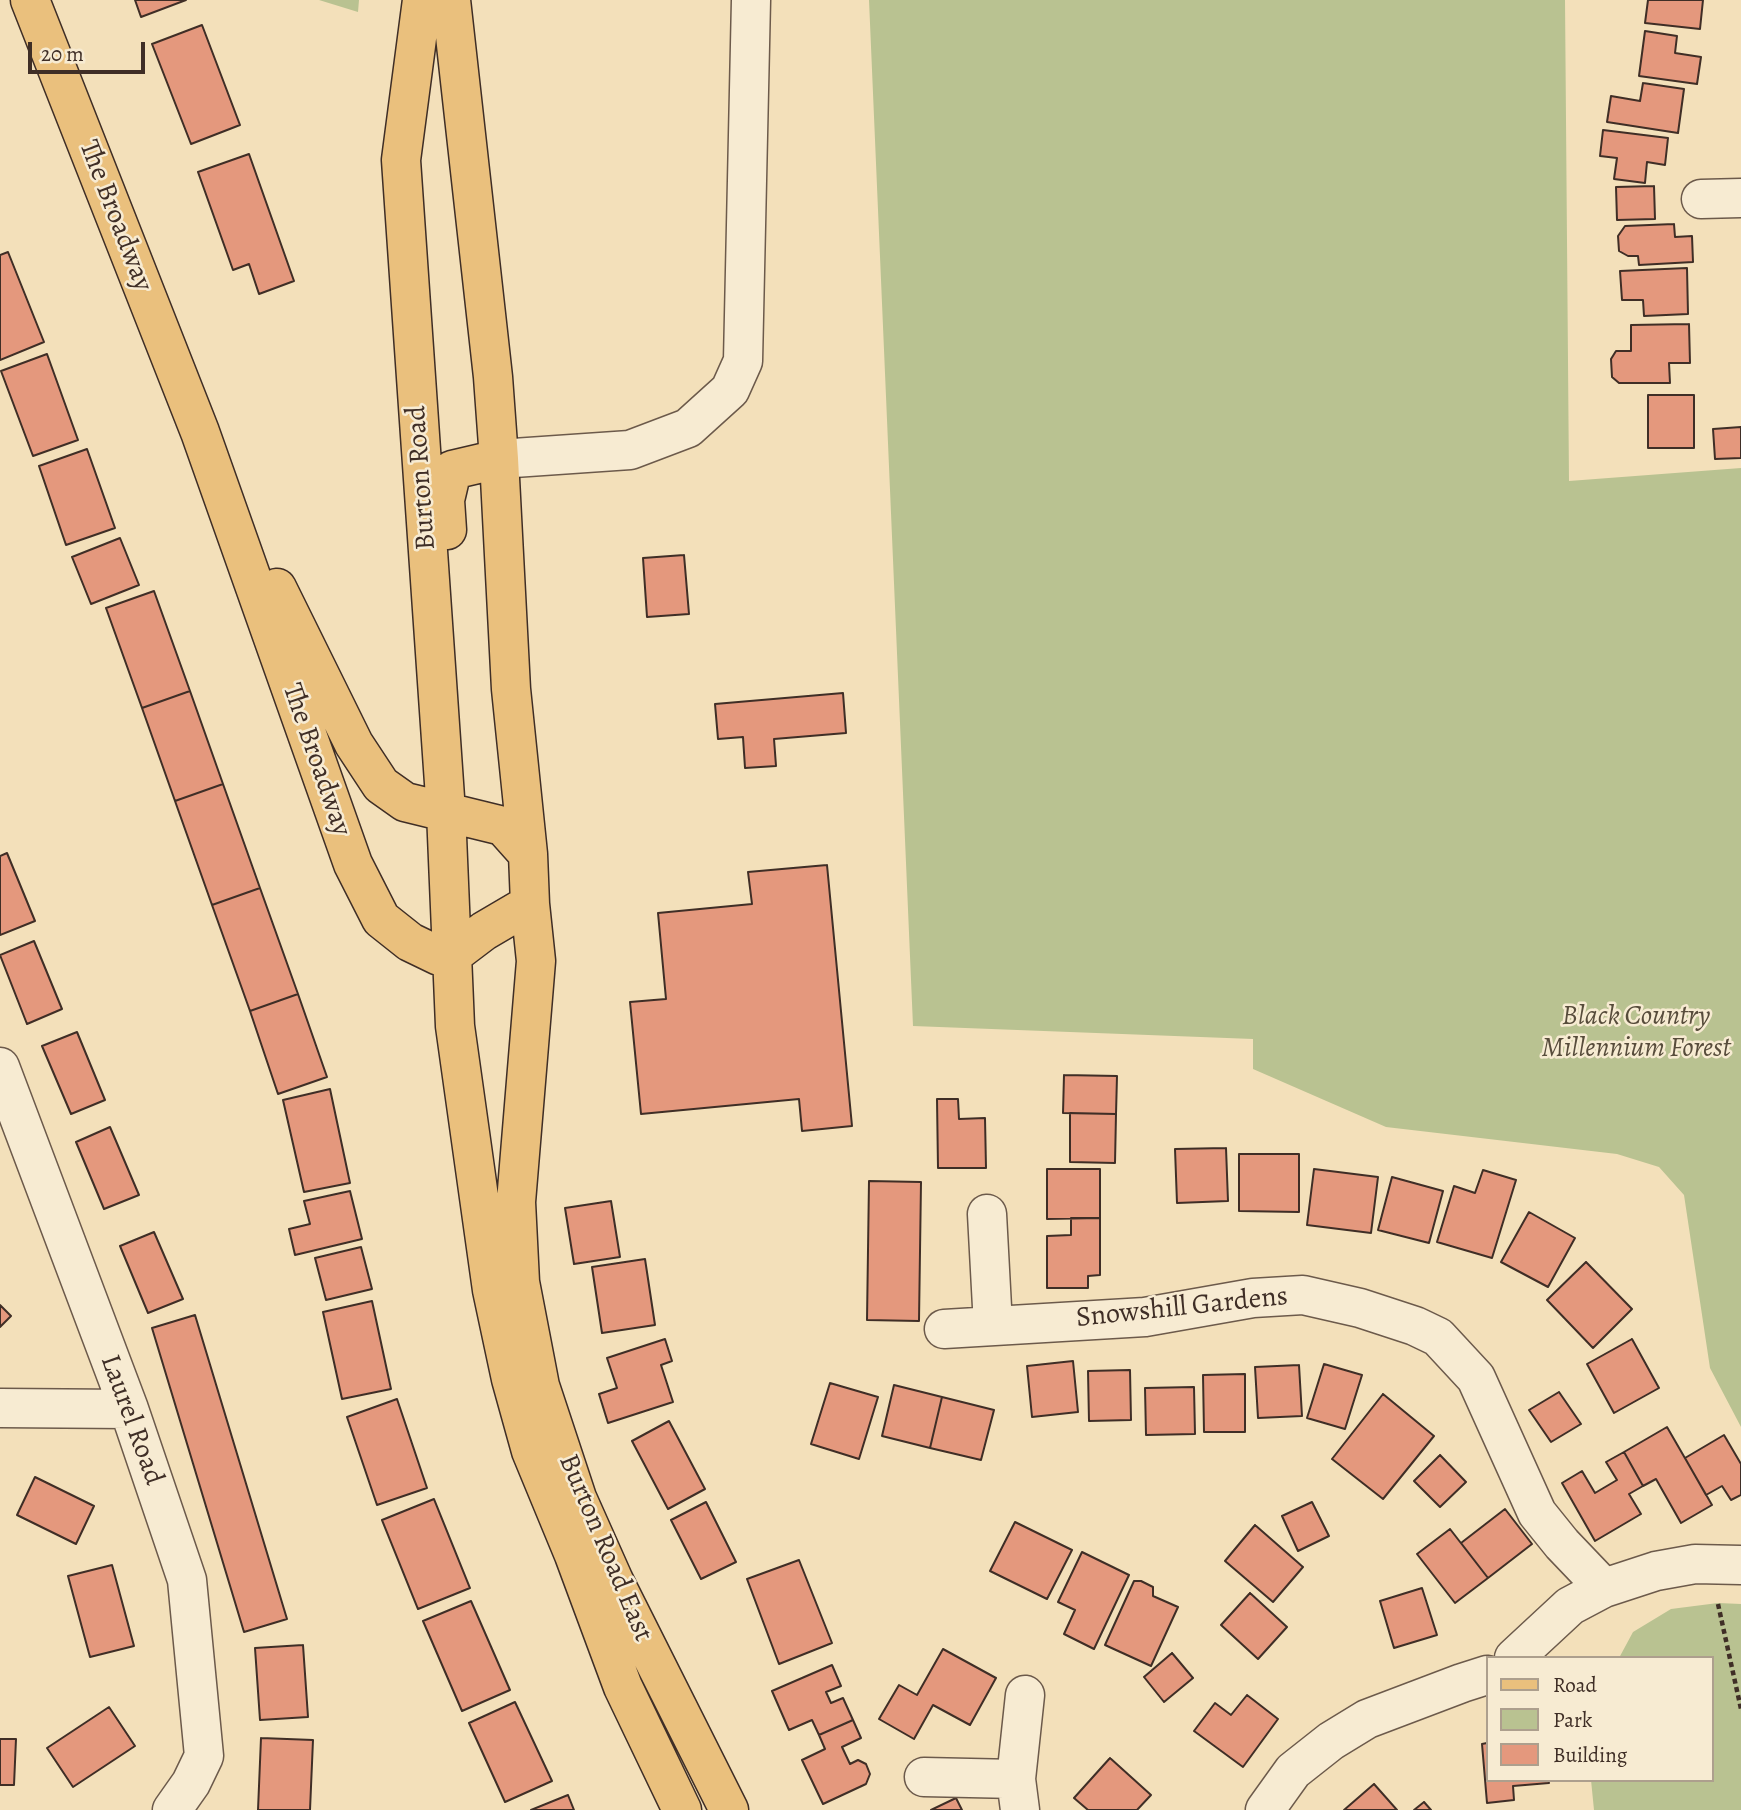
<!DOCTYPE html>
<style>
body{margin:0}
#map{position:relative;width:1741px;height:1810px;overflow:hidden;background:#f3e0ba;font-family:Alegreya,serif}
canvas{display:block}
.legend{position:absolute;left:1486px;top:1656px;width:228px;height:126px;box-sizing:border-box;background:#f7ebd2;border:2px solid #ad9f8d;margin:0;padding:9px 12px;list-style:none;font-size:21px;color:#3f2e26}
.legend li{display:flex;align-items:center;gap:14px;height:35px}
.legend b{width:35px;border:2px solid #ad9f8d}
.scale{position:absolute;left:28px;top:42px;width:117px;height:32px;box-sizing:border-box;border:4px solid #3f2e26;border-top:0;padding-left:9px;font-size:21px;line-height:24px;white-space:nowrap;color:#3f2e26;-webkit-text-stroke:5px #f7ebd2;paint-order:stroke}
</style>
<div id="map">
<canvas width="1741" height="1810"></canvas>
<ul class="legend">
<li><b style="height:9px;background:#eac07d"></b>Road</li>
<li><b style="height:19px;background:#b9c291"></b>Park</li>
<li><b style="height:19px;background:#e4987d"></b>Building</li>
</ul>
<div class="scale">20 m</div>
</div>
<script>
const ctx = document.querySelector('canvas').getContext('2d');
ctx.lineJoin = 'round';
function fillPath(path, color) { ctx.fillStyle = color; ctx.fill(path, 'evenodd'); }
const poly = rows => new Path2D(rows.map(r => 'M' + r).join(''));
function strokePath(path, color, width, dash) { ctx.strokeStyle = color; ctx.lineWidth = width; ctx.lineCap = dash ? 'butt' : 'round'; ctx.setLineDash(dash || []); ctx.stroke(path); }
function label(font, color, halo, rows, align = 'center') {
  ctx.font = font + ' Alegreya,serif'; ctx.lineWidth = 5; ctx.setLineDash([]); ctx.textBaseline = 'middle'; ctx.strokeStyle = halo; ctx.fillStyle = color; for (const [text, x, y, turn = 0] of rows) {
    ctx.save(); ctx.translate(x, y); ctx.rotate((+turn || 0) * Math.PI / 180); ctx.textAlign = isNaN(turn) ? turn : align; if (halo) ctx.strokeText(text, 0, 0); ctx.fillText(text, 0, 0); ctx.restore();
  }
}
fillPath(poly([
 [319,0,359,0,358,12],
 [869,0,1565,0,1569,481,1741,468,1741,1427,1710,1368,1684,1195,1659,1167,1617,1154,1386,1127,1253,1069,1253,1039,913,1026],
 [1718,1603,1741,1604,1741,1810,1594,1810,1591,1780,1711,1780,1711,1658,1619,1658,1633,1632,1671,1609]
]), '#b9c291');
const building = poly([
 [135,0,186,0,141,17,135,0],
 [1648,0,1703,0,1700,29,1645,23,1648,0],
 [202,25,240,125,191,144,152,44,202,25],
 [1645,31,1677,36,1675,53,1701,57,1697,84,1639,76,1645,31],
 [1643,83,1684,89,1678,133,1607,122,1611,96,1640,101,1643,83],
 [1603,130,1668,138,1665,165,1647,162,1645,183,1614,179,1617,158,1600,156,1603,130],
 [249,154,294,281,259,294,249,264,233,270,198,172,249,154],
 [1654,186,1655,219,1617,220,1616,187,1654,186],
 [1674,224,1675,237,1692,236,1693,262,1639,265,1638,256,1628,256,1619,251,1618,236,1625,226,1674,224],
 [8,252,44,342,0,360,0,255,8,252],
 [1687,268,1688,314,1644,316,1643,300,1622,300,1620,271,1687,268],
 [1689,324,1690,363,1669,363,1670,383,1619,383,1612,377,1611,359,1616,351,1631,351,1631,325,1689,324],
 [47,354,78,440,33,456,1,371,47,354],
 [1648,395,1694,395,1694,448,1648,448,1648,395],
 [1741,427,1741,458,1715,459,1713,429,1741,427],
 [87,449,115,528,66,545,39,466,87,449],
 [120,538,139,585,91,604,72,557,120,538],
 [684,555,689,614,647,617,643,558,684,555],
 [154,591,190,691,142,708,106,608,154,591],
 [190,691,223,784,175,801,142,708,190,691],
 [843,693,846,733,774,739,776,766,745,768,743,737,718,739,715,704,843,693],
 [223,784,260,888,212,905,175,801,223,784],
 [7,853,35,921,0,935,0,856,7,853],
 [827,865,852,1126,802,1131,799,1099,641,1114,630,1002,666,999,658,913,752,904,748,872,827,865],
 [260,888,298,994,250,1011,212,905,260,888],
 [34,941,62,1009,27,1024,0,955,34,941],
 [298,994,327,1077,278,1094,250,1011,298,994],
 [77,1032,105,1100,71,1114,42,1046,77,1032],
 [1064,1075,1117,1076,1116,1114,1063,1113,1064,1075],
 [330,1089,350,1183,304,1192,283,1100,330,1089],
 [937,1099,958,1099,959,1119,985,1118,986,1168,938,1168,937,1099],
 [1070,1113,1116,1114,1115,1163,1070,1162,1070,1113],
 [110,1127,139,1195,104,1209,76,1142,110,1127],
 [1226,1148,1228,1201,1177,1203,1175,1149,1226,1148],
 [1239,1154,1299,1154,1299,1212,1239,1211,1239,1154],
 [1047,1169,1100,1169,1100,1218,1047,1219,1047,1169],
 [1314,1169,1378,1177,1371,1233,1307,1225,1314,1169],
 [1483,1170,1516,1180,1492,1258,1437,1242,1454,1186,1475,1193,1483,1170],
 [1392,1177,1443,1191,1429,1243,1378,1230,1392,1177],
 [869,1181,921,1182,919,1321,867,1320,869,1181],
 [350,1191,362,1239,295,1255,289,1229,310,1224,304,1201,350,1191],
 [611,1201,620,1257,574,1264,565,1208,611,1201],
 [1529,1212,1575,1238,1548,1287,1501,1262,1529,1212],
 [1071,1218,1100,1218,1100,1275,1088,1276,1088,1288,1047,1288,1047,1236,1071,1235,1071,1218],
 [154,1232,183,1299,148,1313,120,1246,154,1232],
 [361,1247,372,1289,326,1300,315,1258,361,1247],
 [645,1259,655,1325,602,1333,592,1267,645,1259],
 [1586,1262,1632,1309,1593,1348,1547,1300,1586,1262],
 [372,1301,391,1389,342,1399,323,1312,372,1301],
 [0,1305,11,1316,0,1327,0,1305],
 [195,1315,287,1619,244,1632,152,1328,195,1315],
 [665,1339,672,1361,661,1365,673,1402,608,1423,599,1394,617,1388,607,1358,665,1339],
 [1632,1339,1659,1388,1614,1413,1587,1364,1632,1339],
 [1073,1361,1078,1412,1032,1417,1027,1366,1073,1361],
 [1324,1364,1362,1375,1345,1429,1307,1418,1324,1364],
 [1299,1365,1302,1416,1258,1418,1255,1367,1299,1365],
 [1130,1370,1131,1420,1089,1421,1088,1371,1130,1370],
 [1245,1374,1245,1432,1204,1432,1203,1375,1245,1374],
 [830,1383,878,1397,859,1459,811,1444,830,1383],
 [894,1385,942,1397,930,1448,882,1436,894,1385],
 [1194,1387,1195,1434,1146,1435,1145,1388,1194,1387],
 [1559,1392,1581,1424,1551,1442,1529,1410,1559,1392],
 [1383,1394,1434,1436,1383,1499,1332,1459,1383,1394],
 [942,1397,994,1410,981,1460,930,1448,942,1397],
 [397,1399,427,1488,377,1505,347,1417,397,1399],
 [669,1421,705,1489,668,1509,632,1441,669,1421],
 [1667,1427,1712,1505,1681,1523,1656,1479,1643,1486,1624,1452,1667,1427],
 [1724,1435,1741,1464,1741,1495,1731,1500,1722,1486,1706,1495,1685,1458,1724,1435],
 [1624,1452,1643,1486,1629,1494,1641,1514,1595,1541,1562,1483,1582,1471,1595,1493,1617,1480,1606,1462,1624,1452],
 [1440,1455,1466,1482,1440,1507,1414,1481,1440,1455],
 [35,1477,94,1506,76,1544,17,1515,35,1477],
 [434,1499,470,1588,418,1609,382,1520,434,1499],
 [706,1502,736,1562,701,1579,671,1520,706,1502],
 [1312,1502,1329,1536,1298,1551,1282,1516,1312,1502],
 [1505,1509,1532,1544,1488,1578,1461,1543,1505,1509],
 [1015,1522,1072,1550,1047,1599,990,1571,1015,1522],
 [1255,1525,1303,1567,1273,1602,1225,1561,1255,1525],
 [1450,1529,1488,1578,1455,1603,1417,1554,1450,1529],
 [1082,1552,1129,1575,1094,1649,1064,1634,1075,1610,1058,1602,1082,1552],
 [799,1560,832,1643,779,1664,747,1579,799,1560],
 [112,1565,134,1646,90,1657,68,1576,112,1565],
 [1134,1581,1141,1581,1153,1587,1153,1596,1178,1607,1151,1666,1105,1645,1134,1581],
 [1422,1588,1437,1635,1394,1648,1380,1601,1422,1588],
 [1250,1593,1287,1627,1258,1659,1221,1625,1250,1593],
 [471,1601,510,1690,462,1711,423,1621,471,1601],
 [303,1645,308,1717,260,1720,255,1648,303,1645],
 [943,1649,996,1678,970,1725,933,1705,914,1739,879,1719,899,1685,917,1695,943,1649],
 [1172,1653,1193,1678,1164,1702,1144,1677,1172,1653],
 [832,1665,841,1686,826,1692,831,1703,843,1698,853,1720,819,1735,812,1720,789,1730,772,1691,832,1665],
 [1247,1695,1278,1719,1243,1767,1194,1731,1215,1703,1231,1715,1247,1695],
 [515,1702,552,1781,505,1802,469,1723,515,1702],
 [109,1707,135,1746,73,1787,47,1748,109,1707],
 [853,1720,861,1738,842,1747,850,1764,858,1760,866,1764,870,1774,866,1784,823,1804,802,1760,825,1749,819,1735,853,1720],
 [261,1738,313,1740,310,1810,258,1810,261,1738],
 [0,1739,16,1739,14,1785,0,1785,0,1739],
 [1487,1743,1487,1780,1548,1780,1549,1783,1513,1786,1514,1800,1487,1803,1482,1744,1487,1743],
 [1110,1758,1151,1795,1137,1810,1088,1810,1074,1798,1110,1758],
 [1374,1784,1397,1810,1344,1810,1374,1784],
 [568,1795,574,1810,531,1810,568,1795],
 [956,1798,962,1810,931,1810,956,1798],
 [1424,1802,1431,1810,1414,1810,1424,1802]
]);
fillPath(building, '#e4987d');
strokePath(building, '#3f2e26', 2);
const minor = poly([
 [1701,199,1741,198],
 [499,459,630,450,688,428,730,390,743,361,751,0],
 [0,1067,129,1409,187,1580,204,1756,191,1783,172,1810],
 [987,1214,993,1326],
 [944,1329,1145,1317,1253,1298,1303,1295,1360,1308,1415,1326,1438,1337,1476,1378,1537,1513,1562,1544,1604,1588],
 [0,1408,129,1409],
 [1514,1658,1570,1606,1604,1588,1656,1571,1695,1564,1741,1565],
 [924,1777,1016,1779],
 [1020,1810,1016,1779,1025,1695],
 [1265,1810,1293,1771,1331,1741,1367,1719,1462,1683,1487,1675]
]);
const major = poly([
 [30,0,200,432,353,864,381,919,410,942,439,956,451,956,484,931,530,904],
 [422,0,401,160,446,812,455,1026,492,1290,511,1379,531,1451,574,1555,623,1687,682,1810],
 [451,0,493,377,499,459,511,689,528,854,530,904,536,961,516,1202,520,1282,540,1386,577,1498,614,1581,729,1810],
 [447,530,445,500,452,470,499,459],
 [277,588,354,744,381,785,405,802,503,826,528,854]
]);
strokePath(minor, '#6c5a4b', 41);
strokePath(major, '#3f2e26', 41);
strokePath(poly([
 [1718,1604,1741,1709]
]), '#3f2e26', 4.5, [5, 3.5]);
strokePath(minor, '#f7ebd2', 38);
strokePath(major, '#eac07d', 38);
label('28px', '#3f2e26', '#f7ebd2', [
 ["The Broadway",115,216,69],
 ["Burton Road",422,478,-94],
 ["The Broadway",316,760,71],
 ["Snowshill Gardens",1182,1308,-6],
 ["Laurel Road",131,1420,70],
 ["Burton Road East",605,1548,67]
]);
label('italic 28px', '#574c3b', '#f7ebd2', [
 ["Black Country",1636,1017],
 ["Millennium Forest",1636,1049]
]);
</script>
